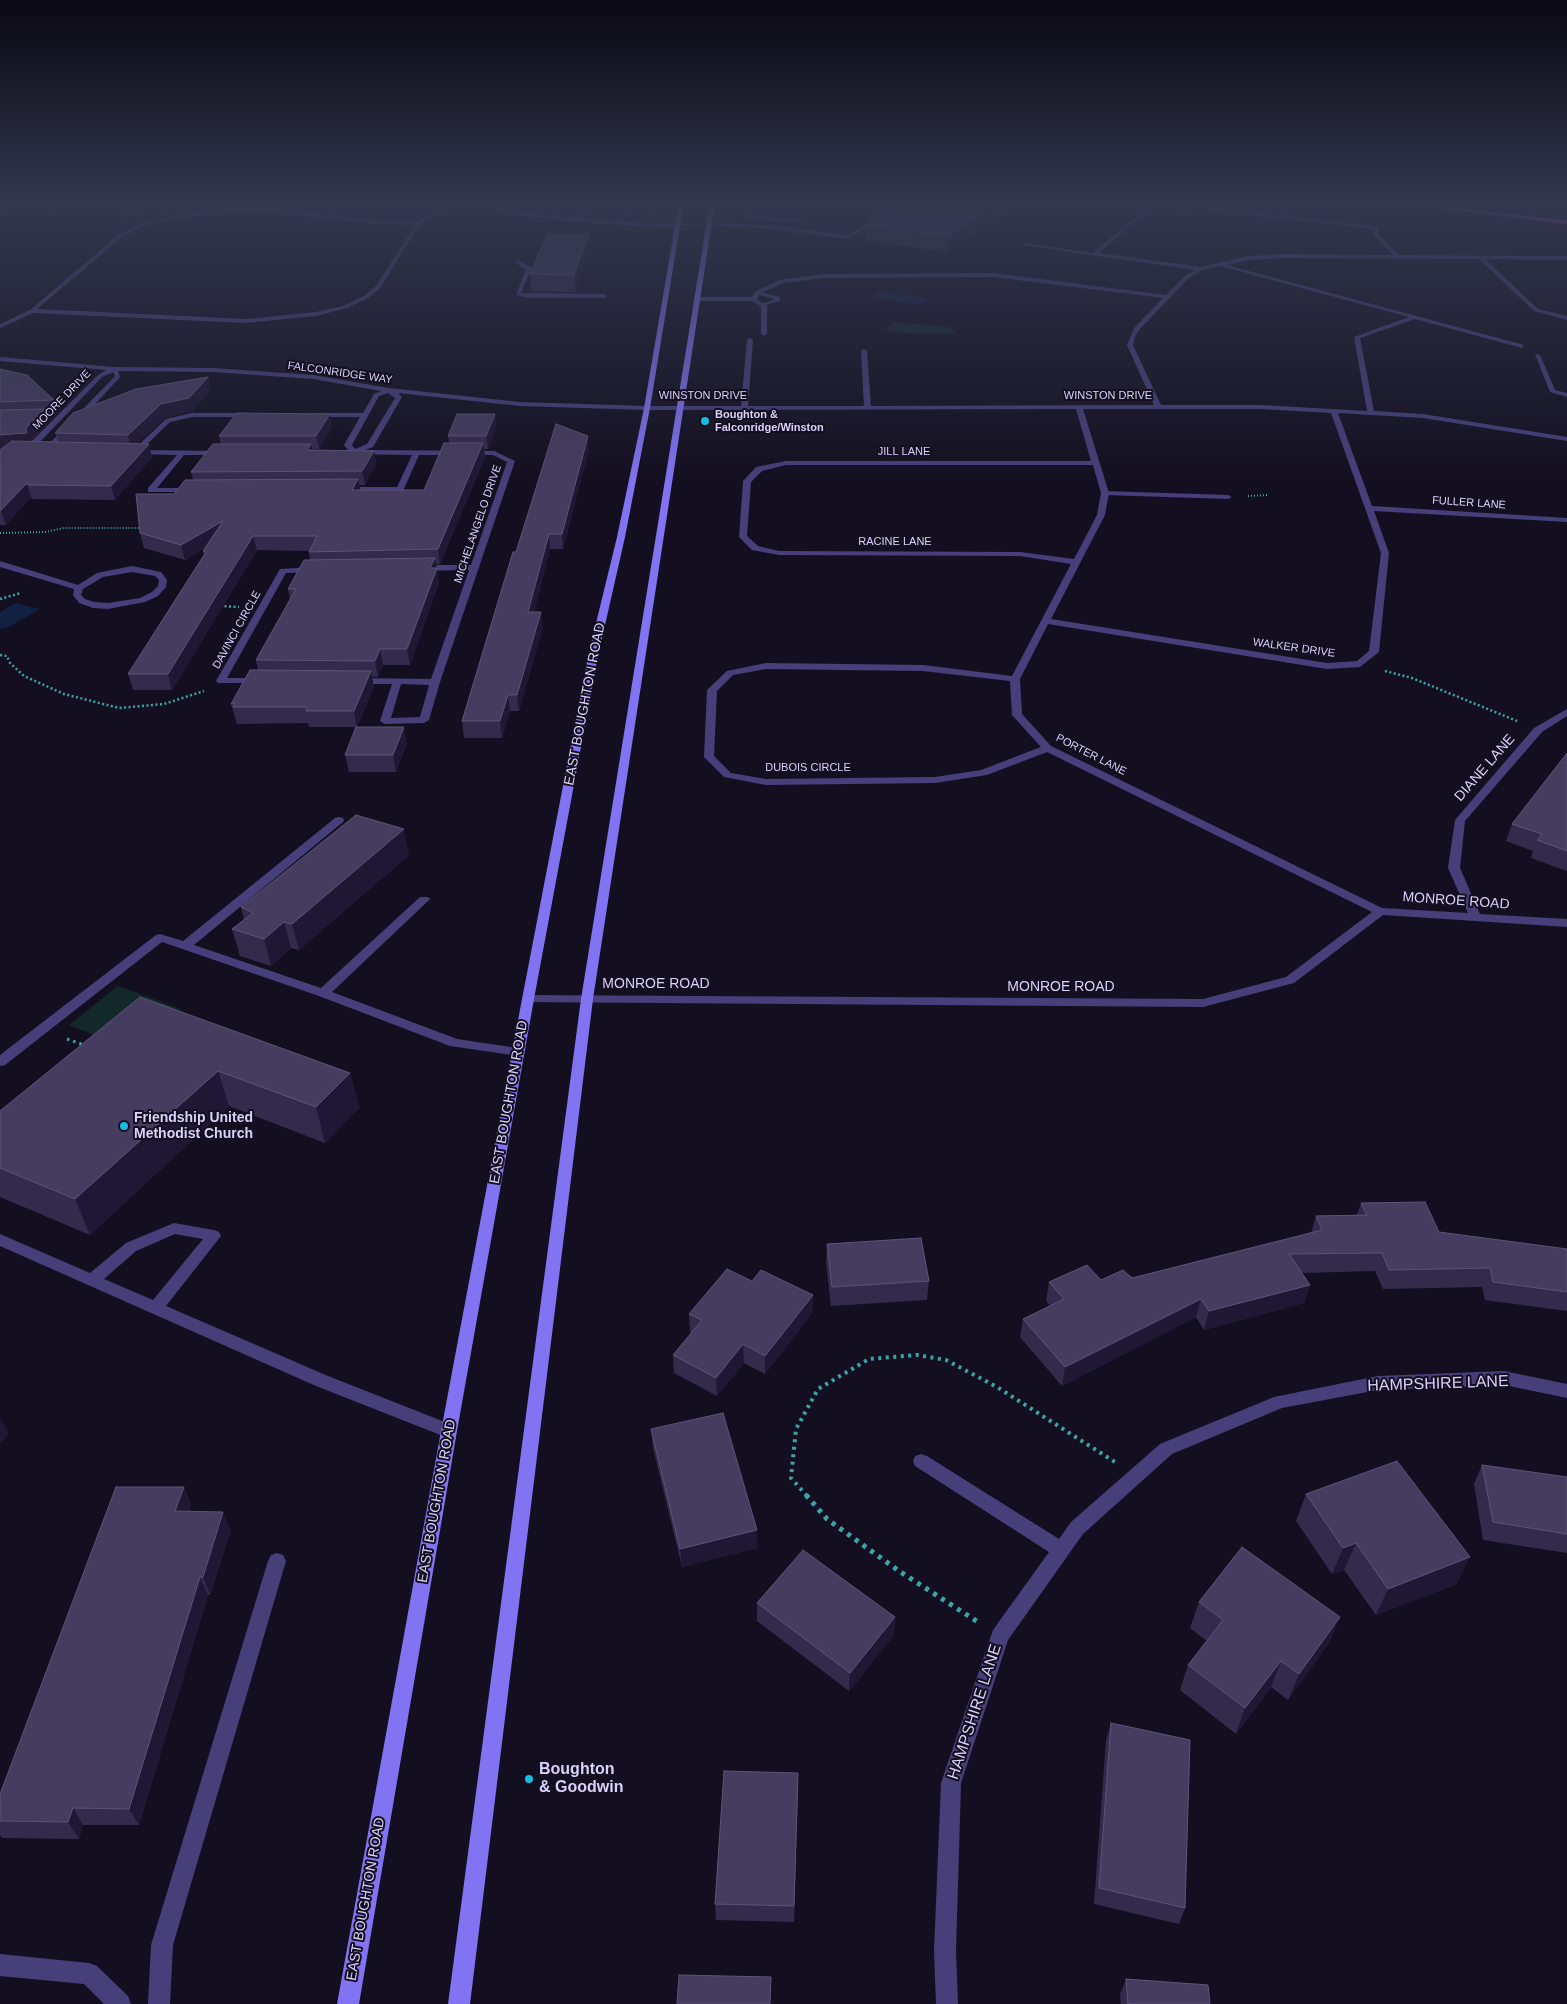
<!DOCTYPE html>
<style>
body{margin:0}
canvas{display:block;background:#130f20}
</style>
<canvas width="1567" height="2004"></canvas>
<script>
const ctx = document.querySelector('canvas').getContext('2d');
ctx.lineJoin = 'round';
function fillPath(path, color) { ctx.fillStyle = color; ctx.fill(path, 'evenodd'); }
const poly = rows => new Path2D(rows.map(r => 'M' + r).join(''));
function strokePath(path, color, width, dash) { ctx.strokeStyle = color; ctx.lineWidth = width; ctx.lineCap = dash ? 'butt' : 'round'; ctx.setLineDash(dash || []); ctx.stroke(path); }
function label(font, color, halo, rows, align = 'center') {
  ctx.font = font + ' Helvetica,sans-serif'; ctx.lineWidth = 4; ctx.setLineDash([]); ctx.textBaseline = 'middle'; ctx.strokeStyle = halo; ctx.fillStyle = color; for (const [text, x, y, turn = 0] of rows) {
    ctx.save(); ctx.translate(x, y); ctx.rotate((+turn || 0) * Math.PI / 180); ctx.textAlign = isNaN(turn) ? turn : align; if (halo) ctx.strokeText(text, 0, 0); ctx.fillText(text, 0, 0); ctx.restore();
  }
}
fillPath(poly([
 [894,322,949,327,956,334,903,333,885,330],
 [118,986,181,1009,133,1050,69,1025]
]), '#132829');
fillPath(poly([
 [878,291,930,299,921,305,869,298],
 [15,603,40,609,7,628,0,629,0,612]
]), '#122041');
strokePath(poly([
 [1248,496,1268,495],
 [0,533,45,532,64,528,141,528]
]), '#3aa4a7', 2, [1, 2]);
strokePath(poly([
 [0,599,21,593],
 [220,606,239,607],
 [0,655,7,656,10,663,24,676,64,694,119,708,164,704,204,691],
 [1385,671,1412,678,1517,721]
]), '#3aa4a7', 2.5, [2, 2.5]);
strokePath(poly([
 [67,1039,84,1045]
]), '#3aa4a7', 3, [2.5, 4]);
strokePath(poly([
 [807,1496,791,1478,796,1429,818,1389,869,1359,917,1355,946,1360,997,1387,1115,1462]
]), '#3aa4a7', 4, [3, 4.5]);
strokePath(poly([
 [806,1495,827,1519,899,1571,978,1622]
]), '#3aa4a7', 5, [4, 5.5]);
fillPath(poly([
 [565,202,589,205,589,211,574,221,570,221,570,219,584,210,584,207,565,202],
 [627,202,632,202,630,212,620,224,616,224,625,212,627,202],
 [745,202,750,202,750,214,753,216,804,220,801,222,750,219,744,215,745,202],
 [901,202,907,202,848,239,770,229,708,225,711,223,770,225,847,235,901,202],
 [517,260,532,268,521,293,604,294,607,296,604,298,530,298,516,295,526,269,515,263,517,260],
 [757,291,780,297,780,301,762,306,762,304,775,299,755,294,757,291],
 [1102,491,1228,495,1232,497,1228,499,1105,495,1101,493,1102,491],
 [339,817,343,818,344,820,343,822,194,945,321,988,420,897,428,897,430,899,428,901,332,992,457,1039,524,1049,525,1052,524,1055,519,1056,450,1046,319,996,162,942,5,1065,0,1066,0,1055,156,935,160,934,183,941,335,818,339,817],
 [174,1223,214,1230,219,1232,221,1236,166,1306,328,1376,455,1426,457,1431,455,1436,449,1438,443,1436,316,1386,0,1246,0,1234,90,1273,126,1243,174,1223],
 [175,1234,203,1239,153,1300,104,1279,136,1251,175,1234],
 [277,1553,283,1555,286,1561,173,1945,170,2004,148,2004,151,1945,268,1561,271,1555,277,1553]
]), '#463f7a');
fillPath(poly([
 [462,202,474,202,510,210,566,217,646,223,714,225,646,227,566,221,510,214,467,204,429,217,417,229,380,288,368,298,347,308,316,316,246,323,33,313,0,328,0,324,30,310,117,236,132,227,154,220,213,209,244,207,273,208,362,219,418,222,425,215,462,202],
 [244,211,273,212,362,223,415,225,376,286,364,296,343,306,316,312,246,319,37,309,121,238,136,229,157,222,213,213,244,211],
 [1184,204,1376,226,1379,228,1379,235,1399,255,1567,256,1567,260,1485,259,1538,309,1567,316,1567,320,1534,311,1479,259,1282,258,1248,260,1227,265,1524,345,1522,348,1415,319,1360,338,1374,411,1423,414,1567,437,1567,441,1423,418,1338,413,1372,506,1567,518,1567,522,1374,511,1389,553,1379,652,1360,667,1327,669,1048,624,1020,679,1022,714,1051,746,1382,908,1468,913,1448,868,1455,820,1534,728,1567,709,1567,716,1542,732,1465,821,1460,868,1480,914,1567,919,1567,927,1383,915,1294,983,1203,1007,524,1002,522,999,528,995,1203,999,1286,977,1372,912,1047,752,987,775,935,783,766,785,724,777,704,757,707,690,727,671,766,663,923,665,1012,676,1071,564,1020,556,779,555,752,550,739,537,743,481,756,467,786,461,1091,461,1076,409,647,410,520,406,398,393,402,397,373,447,365,450,494,451,515,461,440,682,429,720,424,723,385,724,380,721,392,684,356,684,351,681,356,678,431,679,469,570,419,571,415,568,419,565,471,565,507,462,493,455,419,455,403,491,341,491,340,489,344,487,397,487,412,455,351,454,344,445,360,417,315,417,311,415,315,413,363,413,374,394,381,391,313,379,213,372,118,371,120,377,58,445,40,452,32,445,32,441,98,375,106,370,0,361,0,357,114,367,213,368,313,375,389,388,520,402,647,406,741,406,747,340,750,338,753,340,748,406,864,406,861,351,864,349,867,351,871,406,1154,405,1127,345,1134,328,1163,298,993,277,824,278,783,283,759,294,757,300,767,305,767,334,764,336,761,334,761,306,752,301,700,301,697,299,700,297,752,297,755,292,780,280,824,274,993,273,1166,295,1186,275,1195,270,1022,245,1025,243,1093,253,1141,212,1153,207,1184,204],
 [1184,208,1373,229,1374,236,1393,255,1282,254,1248,256,1201,267,1099,253,1145,214,1154,210,1184,208],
 [1220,266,1409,317,1354,337,1367,411,1261,405,1161,405,1133,345,1135,337,1139,330,1190,277,1203,270,1220,266],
 [113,372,115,376,52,441,41,447,39,443,102,377,113,372],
 [388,393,395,398,367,444,355,449,352,445,379,396,388,393],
 [1083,409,1261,409,1331,413,1381,553,1369,651,1357,661,1327,663,1051,619,1105,515,1109,493,1083,409],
 [786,465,1093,465,1101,493,1097,515,1074,559,1020,552,779,551,758,546,747,536,751,482,762,471,786,465],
 [766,669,923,671,1010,681,1012,715,1041,747,981,770,935,777,766,779,731,773,714,756,717,691,733,675,766,669],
 [401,684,429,685,420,717,391,718,401,684],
 [1535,354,1540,355,1555,390,1567,393,1567,397,1550,392,1535,354],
 [192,413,252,413,256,415,252,417,192,417,170,422,141,450,222,451,226,453,222,455,184,455,157,488,194,488,198,490,197,492,148,492,148,488,177,455,135,454,131,452,166,419,192,413],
 [0,561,78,585,97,573,132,566,161,572,167,580,166,587,158,596,145,602,108,609,93,608,79,603,73,595,74,589,0,567,0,561],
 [132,572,155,576,159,580,158,586,152,592,140,598,108,603,94,602,85,599,81,595,83,589,103,577,132,572],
 [314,567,318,570,317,572,286,573,227,678,261,678,266,681,264,683,218,683,216,681,280,569,314,567],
 [1504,1371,1567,1384,1567,1398,1504,1385,1378,1390,1282,1408,1172,1454,1083,1534,1008,1640,961,1783,956,1951,958,2004,936,2004,934,1951,941,1783,993,1630,1049,1552,915,1466,913,1461,915,1456,921,1454,927,1456,1059,1539,1071,1522,1160,1444,1274,1397,1378,1376,1504,1371],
 [0,1954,89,1963,97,1966,128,1996,131,2004,104,2004,84,1984,0,1976,0,1954]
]), '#463f7a');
fillPath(poly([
 [679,202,684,202,650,408,625,537,598,656,534,999,457,1431,359,2004,337,2004,441,1431,522,999,588,656,617,537,644,408,679,202],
 [710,202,715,202,593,999,470,2004,448,2004,581,999,710,202]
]), '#8173f1');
fillPath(poly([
 [1382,202,1402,202,1567,220,1567,224,1382,202]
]), '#c764ef');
fillPath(poly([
 [0,202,81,202,46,212],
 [93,202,204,202,126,217],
 [613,202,625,202,623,210,613,210],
 [632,202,652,202,650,210,632,210],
 [757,202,805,202,805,213,757,213],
 [1018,202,948,252,867,241,867,225],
 [590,250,575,292,531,291,530,274],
 [0,369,54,400,57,413,46,413,49,422,30,442,58,442,55,433,211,390,192,411,165,418,137,443,149,444,152,457,115,500,32,499,31,497,6,525,0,525,0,450,2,448,0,449],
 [495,414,496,427,488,449,484,449,485,457,440,564,436,564,439,583,410,665,383,665,378,677,372,677,374,687,357,727,407,743,396,772,349,772,345,755,356,727,309,727,308,723,237,724,231,704,258,670,256,660,290,599,288,589,310,560,309,552,309,551,257,550,172,690,133,690,128,674,204,555,203,551,204,548,185,560,144,548,140,533,174,494,193,480,191,472,221,444,219,436,332,427,319,449,312,449,312,450,374,451,376,464,365,485,359,485,360,490,424,490,449,443,448,436],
 [589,449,563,549,550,549,534,612,543,627,519,711,510,711,502,738,464,738,462,721,516,552],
 [1567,753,1567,871,1531,858,1533,851,1506,841,1512,824],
 [409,855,299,950,291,948,271,966,240,956,232,929,244,920,241,907],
 [140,997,350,1073,359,1108,325,1143,229,1106,90,1235,0,1197,0,1111],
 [1361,1203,1439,1232,1567,1249,1567,1311,1485,1300,1482,1287,1383,1289,1375,1271,1302,1273,1310,1285,1304,1303,1204,1330,1196,1317,1062,1386,1020,1337,1023,1319,1050,1306,1046,1301,1049,1282,1132,1278,1311,1233,1316,1216,1357,1215],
 [827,1244,929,1281,927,1300,831,1306,826,1262],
 [752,1281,813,1295,812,1313,765,1374,744,1363,717,1396,674,1373,673,1355,691,1333,690,1332,689,1314],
 [651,1429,757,1530,757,1548,682,1567,653,1448],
 [1482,1465,1567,1477,1567,1553,1483,1540,1474,1484],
 [184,1487,191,1505,189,1511,231,1530,210,1595,208,1595,139,1825,83,1825,79,1839,2,1838,0,1835,0,1794],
 [1306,1494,1457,1584,1376,1615,1344,1570,1332,1574,1296,1521],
 [1199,1602,1340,1617,1329,1643,1288,1700,1271,1687,1236,1734,1180,1690,1188,1665,1207,1641,1190,1628],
 [757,1603,895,1617,894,1635,849,1691,757,1621],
 [1111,1723,1185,1908,1179,1924,1094,1904,1106,1740],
 [798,1790,794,1922,716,1920,715,1904],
 [1126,1979,1210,2004,1121,2004,1120,1994]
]), '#342a4c');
fillPath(poly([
 [13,202,32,202,34,210,0,216,0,205],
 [44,202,81,202,46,212],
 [143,202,204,202,126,217,124,206],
 [623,202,625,202,623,210],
 [649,202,652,202,650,210],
 [997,202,1018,202,948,252,949,236],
 [589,234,590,250,575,292,574,275],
 [208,377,211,390,192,411,165,418,131,448,128,435,161,404],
 [45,409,49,422,30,442,31,446,0,449,0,435,26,428],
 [330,414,332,427,319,449,316,436],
 [495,414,496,427,488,449,486,436],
 [588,436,589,449,563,549,562,534],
 [483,443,485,457,440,564,438,549],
 [149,444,152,457,115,500,111,486],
 [311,444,314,457,307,450],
 [374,451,376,464,365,485,362,471],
 [358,479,361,493,352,490],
 [27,483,31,497,6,525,1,511],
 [223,521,226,536,185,560,181,545],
 [549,534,550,549,530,627,528,612],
 [253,536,257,550,172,690,168,674],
 [435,558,439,583,410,665,407,649,430,568],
 [541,612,543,627,519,711,517,695],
 [380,649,383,665,378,677,375,661],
 [371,671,374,687,357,727,354,711],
 [508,695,510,711,502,738,500,721],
 [404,727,407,743,396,772,393,755],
 [404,829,409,855,299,950,292,924],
 [284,922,291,948,271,966,264,939],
 [218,1071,229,1106,90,1235,75,1199],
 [350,1073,359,1108,325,1143,316,1107],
 [1310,1285,1304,1303,1204,1330,1209,1311],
 [813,1295,812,1313,765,1374,765,1356],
 [1201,1299,1196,1317,1062,1386,1065,1367],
 [743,1344,744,1363,717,1396,716,1378],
 [0,1417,9,1434,0,1443],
 [184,1487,191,1505,183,1529,175,1511],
 [223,1512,231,1530,210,1595,203,1577],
 [757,1530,757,1548,682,1567,680,1549],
 [1356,1543,1344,1570,1332,1574,1343,1548],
 [1470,1557,1457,1584,1376,1615,1388,1589],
 [200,1577,208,1595,139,1825,129,1809],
 [895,1617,894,1635,849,1691,850,1673],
 [1340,1617,1329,1643,1288,1700,1299,1674],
 [1281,1661,1271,1687,1236,1734,1245,1708],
 [73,1808,83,1825,79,1839,68,1822]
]), '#1f1733');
const building = poly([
 [0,202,13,202,0,205,0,202],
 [116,202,143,202,124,206,116,202],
 [904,202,997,202,949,236,867,225,904,202],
 [547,234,589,234,574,275,530,274,547,234],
 [0,369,27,375,54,400,0,402,0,369],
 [208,377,189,398,161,404,128,435,55,433,73,413,136,389,208,377],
 [45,409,26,428,27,433,0,435,0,410,45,409],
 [237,413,330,414,316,436,219,436,237,413],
 [457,414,495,414,486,436,448,436,457,414],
 [556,424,588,436,562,534,549,534,528,612,541,612,517,695,508,695,500,721,462,721,513,552,516,552,556,424],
 [12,441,149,444,111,486,28,485,27,483,0,511,0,450,12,441],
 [444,443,483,443,438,549,309,552,317,536,253,536,168,674,128,674,206,552,203,551,223,521,181,545,140,533,136,494,174,494,185,480,358,479,352,490,424,490,444,443],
 [213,444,311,444,307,450,374,451,362,471,191,472,213,444],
 [435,558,430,568,437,568,407,649,380,649,375,661,256,660,296,589,288,589,304,560,435,558],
 [250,670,371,671,354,711,306,711,307,707,233,707,235,703,231,704,250,670],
 [356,727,404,727,393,755,345,755,356,727],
 [1567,753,1567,851,1537,840,1542,834,1512,824,1567,753],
 [356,815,404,829,292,924,284,922,264,939,232,929,253,913,241,907,356,815],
 [140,997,350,1073,316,1107,218,1071,75,1199,0,1168,0,1111,140,997],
 [1425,1202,1439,1232,1567,1249,1567,1292,1493,1282,1490,1268,1389,1270,1382,1253,1289,1254,1310,1285,1209,1311,1201,1299,1065,1367,1023,1319,1064,1299,1049,1282,1087,1265,1101,1280,1123,1270,1132,1278,1322,1230,1316,1216,1367,1215,1361,1203,1425,1202],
 [921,1238,929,1281,832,1287,827,1244,921,1238],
 [727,1269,752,1281,761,1270,813,1295,765,1356,743,1344,716,1378,673,1355,702,1320,689,1314,727,1269],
 [723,1413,757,1530,680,1549,651,1429,723,1413],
 [1397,1461,1470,1557,1388,1589,1356,1543,1343,1548,1306,1494,1397,1461],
 [1482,1465,1567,1477,1567,1534,1493,1522,1482,1465],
 [116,1487,184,1487,175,1511,223,1512,203,1577,200,1577,129,1809,73,1808,68,1822,0,1821,0,1794,116,1487],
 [1242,1547,1340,1617,1299,1674,1281,1661,1245,1708,1188,1665,1223,1620,1199,1602,1242,1547],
 [803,1550,895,1617,850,1673,757,1603,803,1550],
 [1111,1723,1190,1740,1185,1908,1099,1888,1111,1723],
 [724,1771,798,1773,794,1906,715,1904,724,1771],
 [679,1975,771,1977,770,2004,677,2004,679,1975],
 [1126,1979,1208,1985,1210,2004,1128,2004,1126,1979]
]);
fillPath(building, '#453c5f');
strokePath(building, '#5d5377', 1);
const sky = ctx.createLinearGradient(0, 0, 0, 483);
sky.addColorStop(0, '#0a0812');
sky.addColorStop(0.42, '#33374e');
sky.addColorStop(1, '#33374e00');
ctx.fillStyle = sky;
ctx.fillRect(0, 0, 1567, 483);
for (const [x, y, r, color] of [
 [705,421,5,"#17bce2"],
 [124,1126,5,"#17bce2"],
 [529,1779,5,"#17bce2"]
]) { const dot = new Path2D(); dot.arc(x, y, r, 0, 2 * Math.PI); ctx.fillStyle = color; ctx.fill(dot); strokePath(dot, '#130f20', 2); }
label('11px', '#dad2fa', '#130f20', [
 ["FALCONRIDGE WAY",340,373,8],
 ["WINSTON DRIVE",703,396],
 ["WINSTON DRIVE",1108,396],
 ["MOORE DRIVE",62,400,-46],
 ["JILL LANE",904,452],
 ["FULLER LANE",1469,503,4],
 ["MICHELANGELO DRIVE",478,524,-71],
 ["RACINE LANE",895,542],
 ["DAVINCI CIRCLE",237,630,-61],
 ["WALKER DRIVE",1294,648,8],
 ["PORTER LANE",1091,755,27],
 ["DUBOIS CIRCLE",808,768]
]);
label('bold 11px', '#dad2fa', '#130f20', [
 ["Boughton &",715,415],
 ["Falconridge/Winston",715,428]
], 'left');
label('14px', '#dad2fa', '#130f20', [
 ["EAST BOUGHTON ROAD",585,704,-79],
 ["DIANE LANE",1485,768,-49],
 ["MONROE ROAD",1456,901,4],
 ["MONROE ROAD",656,984],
 ["MONROE ROAD",1061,987],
 ["EAST BOUGHTON ROAD",509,1102,-80],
 ["EAST BOUGHTON ROAD",437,1501,-80],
 ["EAST BOUGHTON ROAD",366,1899,-80]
]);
label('bold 14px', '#dad2fa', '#130f20', [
 ["Friendship United",134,1118],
 ["Methodist Church",134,1134]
], 'left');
label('16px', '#dad2fa', '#130f20', [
 ["HAMPSHIRE LANE",1438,1384,-2],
 ["HAMPSHIRE LANE",975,1712,-72]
]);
label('bold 16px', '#dad2fa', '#130f20', [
 ["Boughton",539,1770],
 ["& Goodwin",539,1788]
], 'left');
</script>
